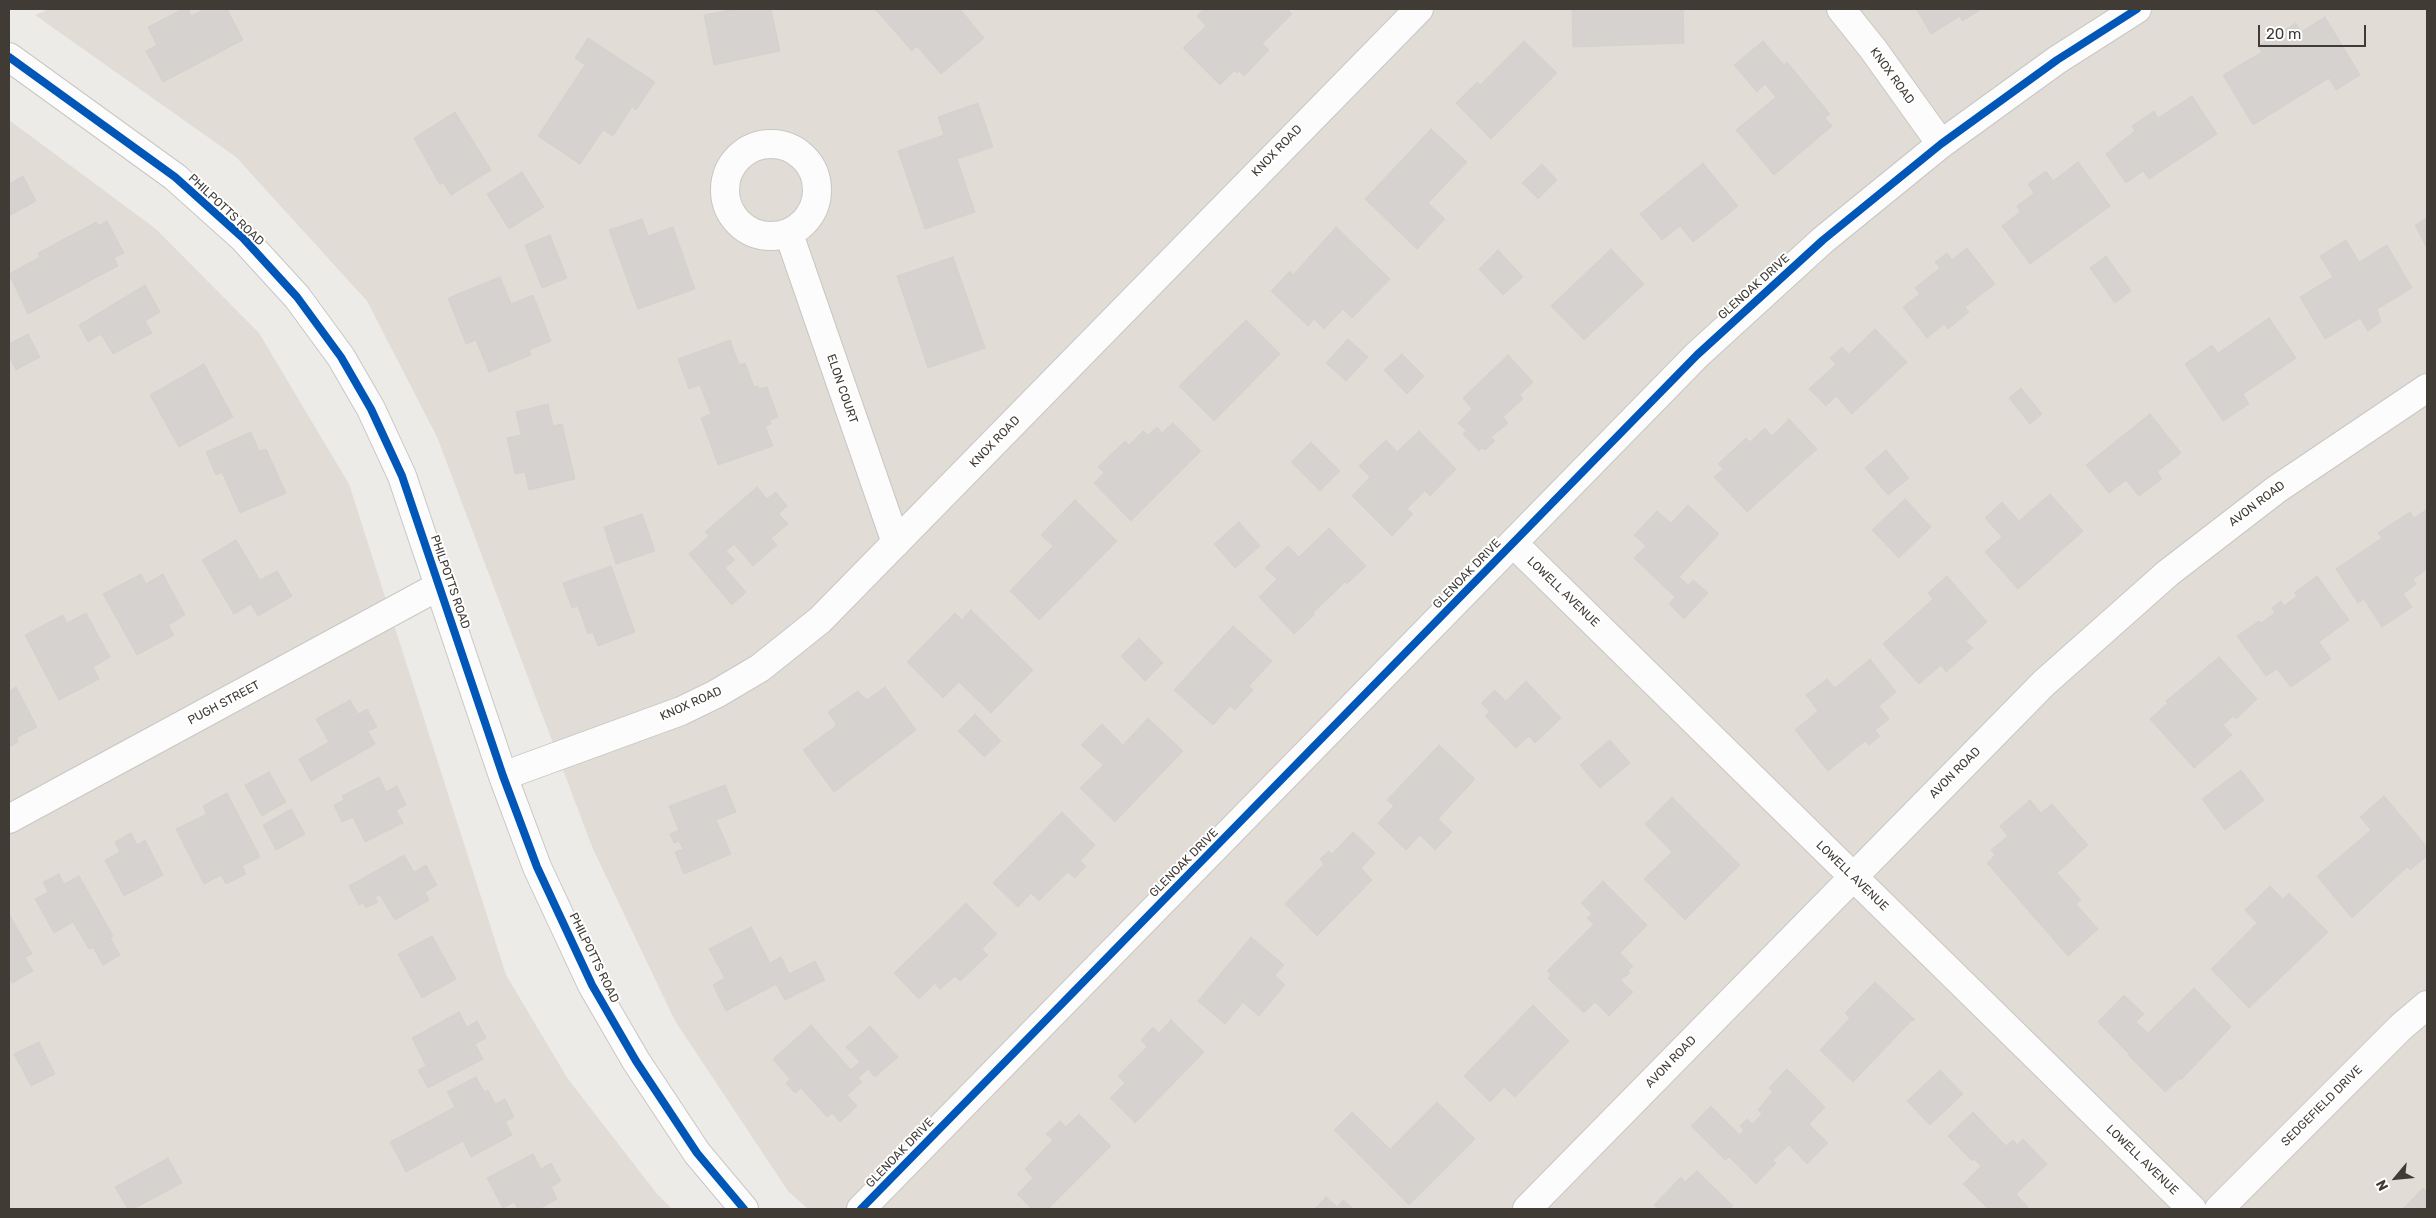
<!DOCTYPE html>
<style>
body{margin:0}
#map{position:relative;width:2436px;height:1218px;overflow:hidden;background:#edebe8;font-family:Rubik,sans-serif}
canvas{display:block}
.frame{position:absolute;inset:0;border:10px solid #413b35;pointer-events:none}
.north{position:absolute;left:2371px;top:1153px;width:50px;height:50px;-webkit-text-stroke:4px #fff;paint-order:stroke;rotate:242deg;font-size:14px;font-weight:700;line-height:20px;text-align:center;color:#413b35}
.north::after{content:'';display:block;margin:auto;width:18px;height:22px;background:#413b35;clip-path:polygon(50% 0,100% 100%,50% 72%,0 100%)}
.scale{position:absolute;left:2258px;top:25px;width:108px;height:22px;box-sizing:border-box;border:2px solid #413b35;border-top:0;padding-left:6px;font-size:15px;line-height:18px;white-space:nowrap;color:#413b35;-webkit-text-stroke:4px #fff;paint-order:stroke}
</style>
<div id="map">
<canvas width="2436" height="1218"></canvas>
<div class="frame"></div>
<div class="north">N</div>
<div class="scale">20 m</div>
</div>
<script>
const ctx = document.querySelector('canvas').getContext('2d');
ctx.lineJoin = 'round';
function fillPath(path, color) { ctx.fillStyle = color; ctx.fill(path, 'evenodd'); }
const poly = rows => new Path2D(rows.map(r => 'M' + r).join(''));
function strokePath(path, color, width, dash) { ctx.strokeStyle = color; ctx.lineWidth = width; ctx.lineCap = dash ? 'butt' : 'round'; ctx.setLineDash(dash || []); ctx.stroke(path); }
function label(font, color, halo, rows, align = 'center') {
  ctx.font = font + ' Rubik,sans-serif'; ctx.lineWidth = 4; ctx.setLineDash([]); ctx.textBaseline = 'middle'; ctx.strokeStyle = halo; ctx.fillStyle = color; for (const [text, x, y, turn = 0] of rows) {
    ctx.save(); ctx.translate(x, y); ctx.rotate((+turn || 0) * Math.PI / 180); ctx.textAlign = isNaN(turn) ? turn : align; if (halo) ctx.strokeText(text, 0, 0); ctx.fillText(text, 0, 0); ctx.restore();
  }
}
fillPath(poly([
 [49,9,2427,9,2427,1209,808,1209,788,1191,675,1021,593,849,437,437,367,301,236,157,35,15],
 [9,120,156,229,259,333,349,484,506,975,568,1079,657,1194,672,1209,9,1209]
]), '#e1dcd5');
const building = poly([
 [183,9,188,9,191,16,205,9,227,9,243,40,163,82,146,51,157,45,148,27,183,9],
 [736,9,777,9,771,10,780,51,714,65,704,15,736,9],
 [875,9,960,9,984,38,941,74,917,46,912,51,875,9],
 [1204,9,1287,9,1292,14,1262,44,1269,50,1244,76,1239,71,1237,73,1234,71,1220,85,1183,48,1206,26,1197,16,1204,9],
 [1572,9,1683,9,1684,43,1573,47,1572,9],
 [1919,9,1982,9,1962,21,1960,16,1931,34,1917,10,1919,9],
 [2325,17,2360,75,2336,90,2329,78,2253,125,2223,75,2262,52,2258,46,2296,23,2301,32,2325,17],
 [588,38,655,82,636,110,632,107,613,136,603,130,580,164,538,136,585,65,575,58,588,38],
 [1524,41,1557,73,1491,139,1456,103,1477,82,1480,85,1524,41],
 [1763,41,1784,65,1787,62,1830,114,1825,118,1832,126,1774,175,1736,130,1776,97,1765,84,1757,92,1734,65,1763,41],
 [2192,96,2217,134,2149,179,2143,171,2126,183,2106,154,2135,131,2132,126,2154,111,2158,118,2192,96],
 [978,103,993,147,957,159,975,212,925,229,898,151,944,135,938,117,978,103],
 [455,112,491,170,451,195,443,182,440,185,414,138,455,112],
 [1431,129,1467,162,1428,203,1445,219,1417,249,1365,199,1431,129],
 [2078,162,2110,206,2030,264,2002,226,2020,212,2017,206,2034,193,2028,184,2046,171,2053,181,2078,162],
 [1703,163,1738,206,1693,242,1680,226,1662,240,1640,214,1703,163],
 [1542,164,1557,180,1538,199,1522,183,1542,164],
 [522,172,544,207,509,229,487,194,522,172],
 [23,176,36,201,9,216,9,184,23,176],
 [2427,218,2427,248,2415,225,2427,218],
 [642,219,648,236,673,227,695,289,638,309,609,230,642,219],
 [107,221,124,253,114,258,118,266,28,314,9,274,40,257,38,253,96,222,98,226,107,221],
 [1336,227,1390,279,1352,318,1343,309,1324,329,1314,319,1308,326,1271,291,1290,271,1293,275,1336,227],
 [550,235,567,278,542,288,525,245,550,235],
 [2346,240,2359,262,2387,245,2412,288,2377,309,2381,322,2368,331,2360,318,2325,339,2300,297,2333,277,2320,256,2346,240],
 [1967,248,1995,284,1965,307,1969,312,1948,329,1944,324,1927,338,1903,307,1920,294,1915,288,1940,268,1935,262,1947,253,1952,260,1967,248],
 [1611,249,1644,284,1584,340,1551,306,1611,249],
 [1498,250,1523,277,1503,295,1479,269,1498,250],
 [2106,256,2131,291,2115,303,2090,268,2106,256],
 [953,257,985,348,928,368,897,276,953,257],
 [500,277,511,304,533,295,551,341,529,350,531,355,489,372,476,340,466,344,448,298,500,277],
 [145,285,160,312,145,321,152,333,113,354,101,334,88,342,79,325,145,285],
 [2269,318,2296,358,2243,394,2249,404,2223,421,2185,364,2212,345,2218,353,2269,318],
 [1246,320,1280,354,1214,421,1179,386,1246,320],
 [1875,329,1907,362,1852,414,1836,396,1826,406,1809,389,1836,364,1830,358,1842,347,1849,354,1875,329],
 [28,334,40,357,16,370,9,356,9,344,28,334],
 [1348,339,1368,357,1346,381,1326,363,1348,339],
 [730,340,739,365,745,363,754,387,758,386,759,389,767,387,778,417,770,420,771,424,765,426,773,446,718,465,701,418,711,414,700,385,689,389,678,359,730,340],
 [1402,354,1424,376,1407,394,1384,370,1402,354],
 [1508,355,1533,382,1520,395,1523,399,1503,417,1508,423,1491,437,1495,441,1485,450,1482,448,1479,451,1463,434,1466,431,1458,423,1472,409,1463,398,1508,355],
 [204,364,233,417,179,447,150,395,204,364],
 [2021,388,2042,414,2030,424,2009,398,2021,388],
 [548,404,553,426,562,424,575,479,529,490,525,472,515,474,507,438,521,435,516,412,548,404],
 [2150,414,2181,453,2157,472,2162,479,2139,496,2126,480,2109,493,2086,465,2150,414],
 [1789,419,1817,449,1747,512,1714,477,1723,469,1718,464,1746,438,1750,442,1765,428,1772,436,1789,419],
 [1173,423,1201,451,1131,521,1094,483,1104,473,1098,467,1125,441,1129,445,1143,431,1148,435,1157,427,1162,433,1173,423],
 [1419,431,1456,469,1430,496,1425,491,1407,509,1413,514,1392,536,1352,496,1370,477,1359,466,1386,440,1397,452,1419,431],
 [251,432,259,451,266,449,286,493,240,513,222,472,216,475,206,452,251,432],
 [1311,442,1340,471,1320,491,1291,462,1311,442],
 [1886,450,1909,478,1888,495,1865,468,1886,450],
 [757,487,767,499,776,492,787,506,779,514,788,524,771,538,777,545,753,566,734,544,726,551,735,560,725,568,746,592,732,605,689,554,709,536,705,532,757,487],
 [2050,494,2083,531,2018,589,1985,552,2002,537,1985,518,2002,502,2019,521,2050,494],
 [1905,499,1931,527,1899,558,1872,530,1905,499],
 [1075,500,1117,541,1039,620,1010,591,1053,546,1041,535,1075,500],
 [1688,505,1719,534,1679,577,1688,585,1693,580,1708,593,1684,619,1669,604,1675,597,1634,558,1646,546,1634,535,1657,511,1671,523,1688,505],
 [2426,510,2427,569,2413,579,2416,584,2403,594,2412,607,2382,627,2364,599,2358,603,2336,569,2382,538,2378,533,2410,512,2414,518,2426,510],
 [642,514,655,551,616,564,604,527,642,514],
 [1239,522,1260,546,1235,568,1214,544,1239,522],
 [1329,528,1366,566,1347,584,1345,582,1313,613,1314,615,1294,634,1259,597,1277,579,1265,568,1288,546,1299,557,1329,528],
 [236,540,260,580,277,571,292,596,258,616,251,604,234,614,202,560,236,540],
 [611,566,635,632,598,646,593,632,588,634,578,606,572,608,563,583,611,566],
 [141,574,146,584,163,574,185,615,168,625,174,635,137,655,103,594,141,574],
 [1947,576,1987,622,1966,641,1973,648,1946,672,1941,665,1919,684,1883,644,1933,599,1928,593,1947,576],
 [2317,576,2349,620,2319,642,2331,659,2291,687,2277,669,2266,676,2237,636,2259,621,2261,623,2275,613,2272,608,2281,601,2284,606,2297,596,2294,593,2317,576],
 [971,610,1033,670,991,713,959,682,943,698,907,662,955,613,962,620,971,610],
 [86,613,110,657,93,667,99,679,59,700,25,635,63,615,67,623,86,613],
 [1233,626,1272,661,1249,686,1253,690,1235,710,1230,706,1213,725,1174,690,1233,626],
 [1139,638,1163,663,1145,681,1121,656,1139,638],
 [2219,657,2257,699,2236,719,2233,716,2223,725,2232,735,2194,768,2150,719,2168,703,2166,701,2219,657],
 [1870,659,1896,692,1879,706,1889,719,1875,730,1880,736,1869,745,1865,741,1828,771,1795,730,1818,711,1806,695,1827,679,1835,688,1870,659],
 [1526,681,1561,718,1535,743,1529,736,1516,748,1485,716,1490,712,1481,703,1495,690,1506,701,1526,681],
 [16,687,37,727,16,738,18,742,9,747,9,691,16,687],
 [885,687,916,730,834,792,803,750,836,726,835,722,828,712,858,691,867,700,885,687],
 [350,700,358,714,367,709,377,727,368,731,375,744,311,781,299,759,329,742,316,719,350,700],
 [975,714,1001,741,984,757,958,731,975,714],
 [1148,718,1183,751,1115,822,1080,788,1103,765,1081,745,1102,724,1123,745,1148,718],
 [1610,740,1630,763,1600,788,1580,765,1610,740],
 [1439,745,1475,779,1438,819,1452,832,1435,850,1420,835,1406,850,1378,823,1394,806,1387,800,1439,745],
 [2241,770,2264,800,2225,830,2202,799,2241,770],
 [269,772,286,802,262,816,245,785,269,772],
 [379,777,386,792,397,786,406,805,396,810,403,823,365,842,353,817,342,822,334,805,344,800,342,796,379,777],
 [725,785,736,812,716,820,731,854,684,874,675,852,683,849,679,841,674,843,670,834,679,830,669,806,725,785],
 [227,793,260,857,242,866,246,874,226,884,221,875,204,884,176,829,207,814,203,806,227,793],
 [2384,796,2427,847,2427,856,2410,870,2407,867,2352,918,2317,876,2371,830,2360,817,2384,796],
 [1672,797,1740,865,1685,920,1644,879,1672,852,1645,824,1672,797],
 [2030,800,2041,813,2052,804,2088,845,2057,873,2081,900,2076,904,2098,929,2068,956,1987,863,1995,855,1991,850,2008,836,2000,826,2030,800],
 [291,809,305,834,276,850,263,825,291,809],
 [1062,812,1095,845,1080,861,1086,866,1075,878,1068,872,1039,901,1031,893,1018,907,993,883,1062,812],
 [1353,832,1375,853,1361,868,1372,880,1317,936,1285,904,1324,864,1320,859,1329,851,1332,854,1353,832],
 [131,833,137,845,145,840,163,875,124,896,105,860,120,852,115,842,131,833],
 [404,855,414,872,426,865,437,885,425,892,429,900,395,920,380,895,375,897,378,902,366,908,363,902,359,905,349,886,404,855],
 [59,874,64,884,79,876,113,936,110,938,120,955,103,965,93,947,89,949,73,922,54,933,35,899,48,892,43,882,59,874],
 [1603,881,1647,925,1620,953,1633,966,1628,971,1630,973,1620,980,1633,992,1609,1016,1595,1002,1584,1013,1548,978,1551,975,1547,971,1594,924,1587,918,1592,914,1581,903,1603,881],
 [2270,886,2283,899,2289,893,2328,932,2249,1008,2211,969,2257,923,2245,910,2270,886],
 [966,903,997,934,982,949,988,955,960,981,955,976,940,989,935,983,919,999,894,973,966,903],
 [9,914,32,954,25,957,33,971,12,983,9,977,9,914],
 [751,927,770,963,781,957,789,974,815,961,825,980,785,1000,776,984,726,1011,713,985,725,978,709,949,751,927],
 [432,936,456,979,422,998,398,954,432,936],
 [1251,937,1284,965,1275,975,1285,985,1259,1016,1243,1002,1225,1024,1198,1001,1251,937],
 [1875,982,1915,1020,1911,1021,1853,1082,1820,1050,1850,1018,1845,1013,1875,982],
 [2194,988,2231,1027,2181,1080,2180,1078,2165,1092,2128,1055,2129,1054,2098,1022,2124,995,2144,1014,2136,1022,2148,1033,2194,988],
 [1533,1005,1569,1041,1515,1097,1504,1087,1490,1102,1464,1076,1533,1005],
 [459,1012,467,1027,477,1021,486,1038,475,1044,483,1059,428,1088,418,1070,426,1066,412,1038,459,1012],
 [1171,1020,1204,1052,1135,1123,1110,1098,1125,1083,1118,1076,1147,1047,1141,1040,1153,1027,1159,1033,1171,1020],
 [811,1025,851,1070,860,1062,846,1047,870,1026,898,1057,875,1077,868,1069,858,1078,862,1082,847,1095,857,1106,840,1122,832,1113,827,1117,801,1088,795,1093,786,1083,790,1079,773,1059,811,1025],
 [39,1042,55,1074,31,1086,14,1054,39,1042],
 [1787,1069,1825,1107,1809,1124,1828,1143,1807,1164,1789,1145,1773,1160,1776,1163,1756,1184,1729,1157,1725,1160,1691,1126,1711,1106,1740,1135,1744,1130,1740,1126,1747,1119,1752,1124,1762,1114,1758,1110,1773,1091,1769,1088,1787,1069],
 [1940,1070,1963,1094,1930,1125,1907,1101,1940,1070],
 [476,1077,484,1092,488,1090,495,1104,505,1099,514,1117,505,1122,512,1135,471,1157,463,1141,406,1172,390,1142,455,1107,447,1092,476,1077],
 [1437,1102,1475,1139,1409,1205,1334,1130,1352,1112,1390,1149,1437,1102],
 [1973,1112,2006,1146,2013,1140,2017,1145,2023,1139,2047,1164,2016,1194,2028,1207,2026,1209,1988,1209,1963,1184,1981,1166,1974,1159,1972,1161,1948,1136,1973,1112],
 [1079,1114,1111,1146,1048,1209,1032,1209,1017,1194,1033,1178,1025,1169,1053,1140,1046,1134,1060,1121,1066,1127,1079,1114],
 [533,1154,541,1169,551,1163,561,1181,551,1187,557,1199,539,1209,518,1209,514,1202,503,1208,487,1178,533,1154],
 [168,1158,182,1183,133,1209,128,1209,115,1187,168,1158],
 [1697,1171,1733,1206,1730,1209,1659,1209,1654,1205,1681,1177,1685,1182,1697,1171],
 [2423,1188,2427,1192,2427,1209,2403,1209,2423,1188],
 [1326,1197,1337,1207,1343,1200,1354,1209,1315,1209,1326,1197]
]);
fillPath(building, '#d5d2cf');
strokePath(building, '#d5d2ce', 1);
const minor = poly([
 [1841,9,1873,49,1941,144],
 [9,57,175,177,243,238,297,297,341,357,371,409,402,476,503,776,537,867,592,985,636,1061,697,1153,744,1209],
 '725 190a46 46 0 1 1 92 0a46 46 0 1 1-92 0Z',
 [789,234,896,543],
 [1513,543,2192,1209],
 [503,776,681,711,716,694,760,668,820,620,1419,9],
 [9,819,439,586],
 [861,1209,1697,355,1823,240,1941,144,2057,60,2137,9],
 [1527,1209,2044,683,2168,573,2277,489,2427,388],
 [2219,1209,2401,1027,2427,1005]
]);
strokePath(minor, '#c9c7c4', 30);
strokePath(minor, '#fcfcfc', 28);
strokePath(poly([
 [9,57,175,177,243,238,297,297,341,357,371,409,402,476,503,776,537,867,592,985,636,1061,697,1153,744,1209],
 [861,1209,1697,355,1823,240,1941,144,2057,60,2137,9]
]), '#0057b8', 8);
label('12px', '#413b35', '#fff', [
 ["KNOX ROAD",1892,76,54],
 ["KNOX ROAD",1277,151,-46],
 ["PHILPOTTS ROAD",226,210,43],
 ["GLENOAK DRIVE",1754,287,-42],
 ["ELON COURT",842,389,71],
 ["KNOX ROAD",995,442,-46],
 ["AVON ROAD",2257,504,-37],
 ["GLENOAK DRIVE",1467,574,-46],
 ["PHILPOTTS ROAD",450,582,71],
 ["LOWELL AVENUE",1563,592,44],
 ["PUGH STREET",224,703,-28],
 ["KNOX ROAD",691,704,-24],
 ["AVON ROAD",1955,773,-45],
 ["GLENOAK DRIVE",1184,863,-45],
 ["LOWELL AVENUE",1852,876,44],
 ["PHILPOTTS ROAD",594,958,64],
 ["AVON ROAD",1671,1062,-46],
 ["SEDGEFIELD DRIVE",2322,1106,-45],
 ["GLENOAK DRIVE",900,1153,-46],
 ["LOWELL AVENUE",2142,1160,44]
]);
</script>
